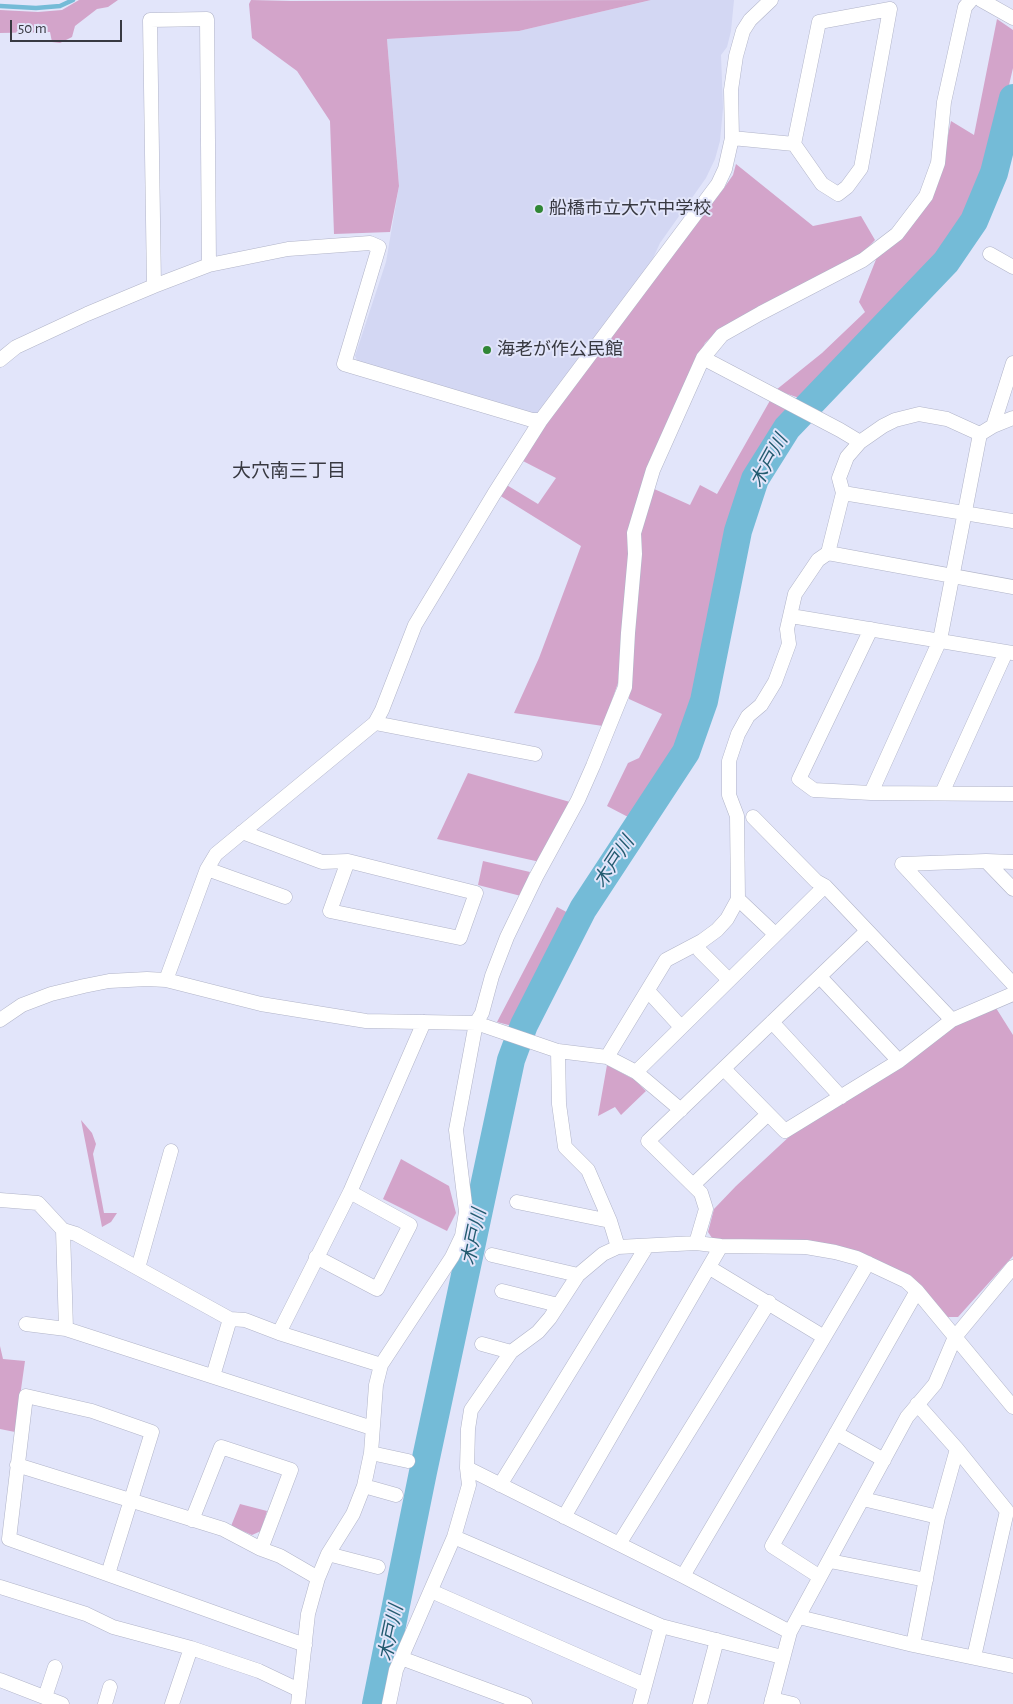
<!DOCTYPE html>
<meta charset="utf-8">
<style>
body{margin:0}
#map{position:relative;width:1013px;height:1704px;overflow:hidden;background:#e2e5fa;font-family:"Alegreya Sans",sans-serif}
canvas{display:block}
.scale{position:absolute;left:10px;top:20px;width:112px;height:22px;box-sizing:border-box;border:2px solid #383941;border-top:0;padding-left:6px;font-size:15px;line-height:18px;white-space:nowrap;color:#383941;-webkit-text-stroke:4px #e2e5fa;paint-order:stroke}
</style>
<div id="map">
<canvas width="1013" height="1704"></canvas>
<div class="scale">50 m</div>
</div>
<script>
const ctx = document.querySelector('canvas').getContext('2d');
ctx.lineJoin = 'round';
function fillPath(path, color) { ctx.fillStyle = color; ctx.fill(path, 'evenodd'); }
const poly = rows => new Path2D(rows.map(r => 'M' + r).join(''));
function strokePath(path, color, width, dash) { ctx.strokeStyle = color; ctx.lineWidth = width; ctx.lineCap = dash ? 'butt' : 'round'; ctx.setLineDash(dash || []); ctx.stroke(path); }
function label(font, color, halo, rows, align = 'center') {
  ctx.font = font + ' "Alegreya Sans","Noto Sans JP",sans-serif'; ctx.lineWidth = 4; ctx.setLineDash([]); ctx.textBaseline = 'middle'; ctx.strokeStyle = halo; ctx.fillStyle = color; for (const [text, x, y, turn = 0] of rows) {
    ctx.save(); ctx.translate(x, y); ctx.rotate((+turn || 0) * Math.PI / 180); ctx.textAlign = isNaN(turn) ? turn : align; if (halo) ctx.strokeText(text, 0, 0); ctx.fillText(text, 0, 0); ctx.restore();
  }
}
fillPath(poly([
 [651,0,734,0,731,31,727,47,721,55,723,108,720,141,715,159,706,178,660,243,649,267,541,413,531,413,358,363,355,356,386,262,399,186,387,39,519,31]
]), '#d3d7f3');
fillPath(poly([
 [79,0,118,0,108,7,97,9,75,26,72,37,60,43,52,42,50,32,0,33,0,10,38,12,62,10],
 [251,0,291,1,651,0,519,31,387,39,399,186,390,232,334,234,330,121,297,71,252,38,249,4],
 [997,19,1013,30,1013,68,994,149,971,216,940,262,802,399,776,390,822,353,865,312,859,302,877,257,943,159,951,121,974,135],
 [736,164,813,226,861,216,875,240,860,256,719,330,705,343,649,469,622,634,618,683,603,726,514,713,539,658,581,546,499,495,505,484,538,504,556,478,521,460,550,416,724,188,733,175],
 [772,397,790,413,749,472,718,592,698,688,677,750,630,818,607,806,628,763,639,758,662,714,629,699,638,533,652,488,690,505,700,485,717,494],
 [468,773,570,802,540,862,437,839],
 [483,861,530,872,521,896,478,885],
 [557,907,576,917,516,1027,497,1022],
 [996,1008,1013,1035,1013,1256,958,1317,945,1317,921,1287,907,1274,868,1258,712,1238,708,1232,714,1209,736,1186,791,1135,904,1066,955,1024],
 [607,1065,635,1080,646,1091,621,1115,615,1107,598,1116],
 [81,1120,92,1133,96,1144,93,1154,104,1213,117,1213,111,1222,102,1227],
 [401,1159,449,1186,456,1213,447,1231,383,1199],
 [0,1346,3,1359,25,1361,15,1432,0,1429],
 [240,1504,267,1511,261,1531,252,1535,231,1526]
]), '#d3a4ca');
strokePath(poly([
 [0,6,36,8,60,6,73,0]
]), '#74bbd7', 4.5);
strokePath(poly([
 [376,1704,423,1472,511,1060,524,1025,583,909,686,752,704,701,738,531,755,479,787,428,946,262,974,221,994,173,1013,98]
]), '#74bbd7', 28);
const minor = poly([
 [981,0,1013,18],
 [732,138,794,144,822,184,838,194,847,187,861,168,890,9,819,22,794,144],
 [990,254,1013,267],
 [154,286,150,20,207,19,209,265],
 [703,358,840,430,860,442],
 [0,360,16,347,87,314,154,286,209,265,288,249,370,243,379,247,344,364,532,420,541,420,718,184,725,169,732,138,731,90,736,56,743,31,750,20,771,0],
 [993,426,1013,363],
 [843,493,1013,521],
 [828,553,1013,587],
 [791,616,1013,653],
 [871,629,799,779,814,790,871,793,1013,794],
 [375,723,535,754],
 [871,793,940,640,980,434,993,426,1013,418],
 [942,793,1006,652],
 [753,817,816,881,825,886,952,1020],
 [242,832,322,862,348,861,476,893,460,938,330,911,348,861],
 [986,861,1013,889],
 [1013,862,986,861,902,864,1013,984],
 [207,869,285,897],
 [738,899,775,934],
 [700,951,729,980],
 [820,977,899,1061],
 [166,980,207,869,216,854,375,723,382,710,415,625,494,494,541,420],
 [648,991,681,1027],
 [0,1020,22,1005,51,994,84,986,109,981,147,979,166,980,261,1004,366,1021,476,1023,558,1051,607,1057,636,1072,681,1110],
 [772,1022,841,1097],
 [558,1051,559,1104,565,1147,588,1170,610,1221,618,1247],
 [607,1057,666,960,702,941,717,930,727,919,738,899,737,816,729,795,729,761,738,734,748,716,761,705,775,682,789,644,787,629,795,594,818,560,828,553,843,493,839,478,847,457,860,442,883,426,895,420,919,414,947,419,980,434],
 [724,1069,785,1131,899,1061,952,1020,1013,994],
 [636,1072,825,886],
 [693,1185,768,1114],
 [0,1200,38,1203,63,1230,76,1234,230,1319,245,1320,279,1333,381,1365],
 [517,1202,610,1221],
 [63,1230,66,1329],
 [696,1243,706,1209,701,1193,648,1141,867,931],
 [492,1255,578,1275],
 [316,1257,377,1289,410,1225,350,1192],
 [138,1268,171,1151],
 [710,1268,824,1337],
 [502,1291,558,1305],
 [26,1324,66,1329,372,1428],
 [279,1333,350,1192,424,1022],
 [482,1344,511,1352],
 [213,1376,230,1319],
 [917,1404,957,1449,1007,1511,974,1657],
 [836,1433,884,1460],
 [371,1453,408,1461],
 [17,1465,223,1529,261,1549,280,1556,318,1578],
 [467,1468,683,1576,790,1632],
 [500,1485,647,1246],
 [364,1486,396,1495],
 [863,1499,938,1517],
 [564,1517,721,1246],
 [192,1520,221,1447,291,1470,261,1549],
 [454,1537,661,1626,782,1657],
 [619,1544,769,1302],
 [328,1554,378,1567],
 [830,1561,926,1580],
 [108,1574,152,1432,92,1411,26,1396,9,1539,305,1645],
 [683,1576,868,1263],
 [820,1577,772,1546,917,1291],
 [0,1587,86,1614,113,1627,191,1648,259,1671,299,1690],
 [431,1591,645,1685],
 [799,1617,913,1645,1013,1666],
 [913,1645,938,1517,957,1449],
 [401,1658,525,1704],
 [0,1680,62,1704],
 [45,1697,55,1667],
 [772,1699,793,1704],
 [105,1704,110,1687],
 [172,1704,191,1648],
 [298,1704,308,1614,318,1578,328,1554,353,1514,364,1486,371,1453,376,1385,381,1365,452,1257,462,1236,466,1212,456,1130,476,1023,482,1013,492,976,507,937,536,877,578,800,593,766,625,687,628,633,635,554,634,533,653,470,703,358,722,335,761,313,863,260,897,234,926,196,938,163,944,102,965,7,971,0],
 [389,1704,396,1670,454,1537,469,1485,467,1468,468,1429,471,1410,511,1352,538,1332,550,1318,578,1275,603,1254,618,1247,696,1243,721,1246,806,1247,835,1252,857,1258,906,1281,917,1291,1013,1407],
 [640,1704,661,1626],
 [700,1704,717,1640],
 [771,1704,790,1632,907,1417,935,1384,955,1337,1013,1267]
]);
strokePath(minor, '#b1b4c8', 15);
strokePath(minor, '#fff', 14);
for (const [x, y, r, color] of [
 [539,209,5,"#308635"],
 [487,350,5,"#308635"]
]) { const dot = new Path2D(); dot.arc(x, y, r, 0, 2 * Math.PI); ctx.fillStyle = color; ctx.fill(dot); strokePath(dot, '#e2e5fa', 2); }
label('18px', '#383941', '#e2e5fa', [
 ["船橋市立大穴中学校",549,209],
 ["海老が作公民館",497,350]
], 'left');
label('italic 19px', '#235b70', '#e2e5fa', [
 ["木戸川",769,461,-61],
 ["木戸川",614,862,-57],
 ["木戸川",474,1237,-78],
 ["木戸川",391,1633,-78]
]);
label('19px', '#383941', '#e2e5fa', [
 ["大穴南三丁目",289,471]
]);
</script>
